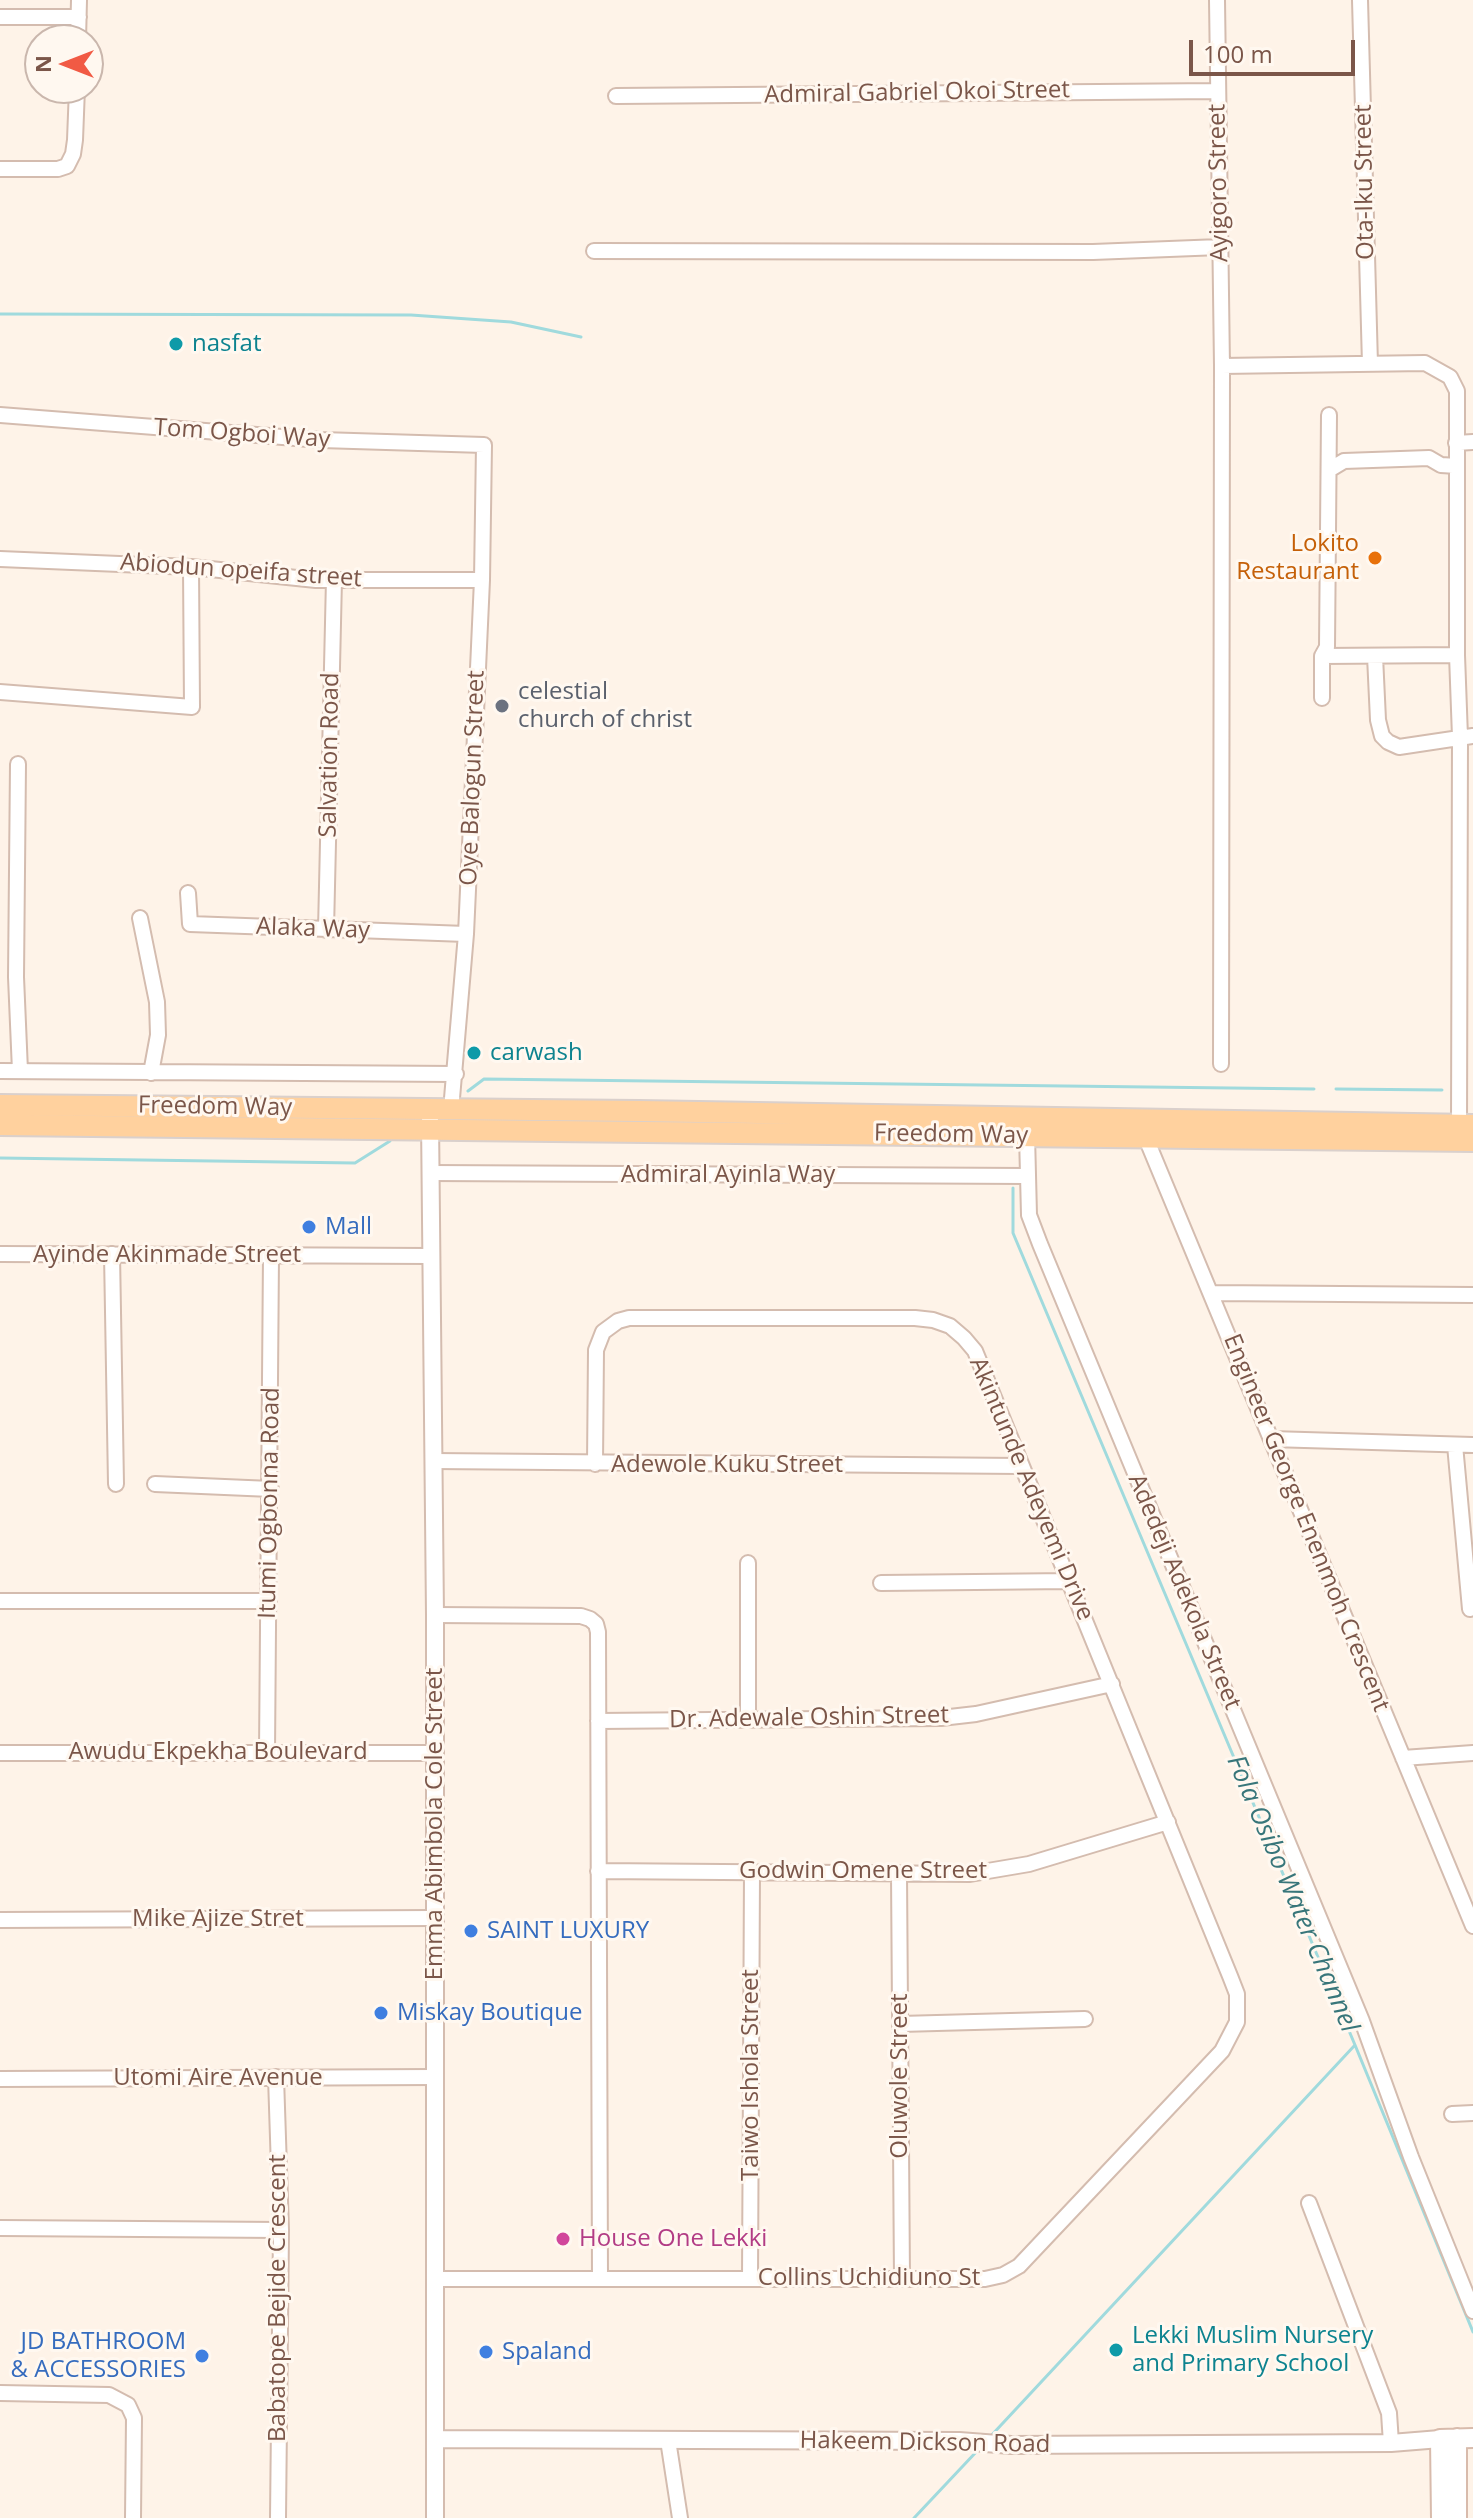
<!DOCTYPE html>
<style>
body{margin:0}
#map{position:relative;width:1473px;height:2518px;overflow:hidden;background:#fef3e8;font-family:"Open Sans",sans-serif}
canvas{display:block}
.north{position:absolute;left:24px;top:24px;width:80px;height:80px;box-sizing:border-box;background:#fff8f0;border:2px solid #cab7ad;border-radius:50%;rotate:270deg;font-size:22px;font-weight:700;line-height:32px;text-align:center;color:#7b5649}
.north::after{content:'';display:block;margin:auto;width:28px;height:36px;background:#f15a44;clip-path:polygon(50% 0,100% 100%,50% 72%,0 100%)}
.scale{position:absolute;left:1189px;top:40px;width:166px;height:36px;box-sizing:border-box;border:4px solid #7b5649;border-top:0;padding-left:10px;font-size:24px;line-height:28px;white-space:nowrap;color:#7b5649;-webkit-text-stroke:6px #fff8f0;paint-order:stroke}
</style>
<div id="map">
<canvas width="1473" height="2518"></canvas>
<div class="north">N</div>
<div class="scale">100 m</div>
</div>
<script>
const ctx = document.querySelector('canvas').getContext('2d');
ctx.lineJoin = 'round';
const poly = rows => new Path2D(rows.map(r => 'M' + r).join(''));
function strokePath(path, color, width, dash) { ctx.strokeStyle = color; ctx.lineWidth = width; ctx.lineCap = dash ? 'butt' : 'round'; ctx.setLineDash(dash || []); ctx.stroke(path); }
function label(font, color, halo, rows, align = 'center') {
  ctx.font = font + ' "Open Sans",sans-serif'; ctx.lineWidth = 6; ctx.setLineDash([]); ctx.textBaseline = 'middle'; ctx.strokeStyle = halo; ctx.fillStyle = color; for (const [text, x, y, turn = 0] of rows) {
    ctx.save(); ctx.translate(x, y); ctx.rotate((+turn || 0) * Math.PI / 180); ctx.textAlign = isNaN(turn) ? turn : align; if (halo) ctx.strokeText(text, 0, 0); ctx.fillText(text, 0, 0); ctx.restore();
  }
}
strokePath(poly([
 [0,314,411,315,511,322,581,337],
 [1336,1089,1442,1090],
 [468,1091,484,1079,1314,1089],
 [0,1158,355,1163,390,1141],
 [1355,2045,1473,2332],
 [989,2438,1355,2045,1013,1233,1013,1188],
 [914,2518,978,2450]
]), '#a0dadd', 3);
const minor = poly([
 [1217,0,1222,366,1221,1064],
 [1360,0,1370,364],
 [0,17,79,17],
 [78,40,79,0],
 [616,96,1218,91],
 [0,169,58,169,67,166,73,154,75,140,77,88],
 [594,251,1093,252,1220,247],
 [1222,366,1425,363,1450,377,1457,391,1457,655,1460,737,1459,1125],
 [0,415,321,440,484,445,482,580,466,934,451,1110],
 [1456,443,1473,442],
 [1329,470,1344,461,1429,458,1441,465,1457,466],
 [0,559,191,567,316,580,482,580],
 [1322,656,1457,655],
 [1375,656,1378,720,1382,736,1388,742,1399,747,1473,736],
 [0,692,192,707,191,567],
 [1322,698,1322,656,1327,647,1329,415],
 [18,764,16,977,20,1071],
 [188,893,190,924,466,934],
 [140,918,157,1002,158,1035,151,1073],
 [326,930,334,579],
 [0,1071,456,1074],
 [1143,1131,1473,1926],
 [1027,1135,1029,1215,1040,1244,1362,2021,1411,2157,1473,2311],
 [430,1173,1027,1176],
 [0,1254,430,1256],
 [112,1254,116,1484],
 [1211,1293,1473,1295],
 [1271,1439,1473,1445],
 [1455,1445,1470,1609],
 [433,1461,1021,1466],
 [155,1484,271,1489],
 [748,1563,748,1718],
 [881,1583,1069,1581],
 [0,1601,269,1601],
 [435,1615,581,1616,590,1619,596,1624,598,1632,600,2279],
 [598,1721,941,1718,976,1714,1112,1684],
 [267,1752,271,1255],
 [0,1753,435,1753],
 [1403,1758,1473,1753],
 [598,1871,970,1874,1029,1864,1168,1822],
 [899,1874,902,2279],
 [0,1920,435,1918],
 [900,2024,1085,2019],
 [276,2077,281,2230,278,2518],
 [0,2079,435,2077],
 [1452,2114,1473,2113],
 [1309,2203,1389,2413,1391,2443],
 [0,2228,281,2230],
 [750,2278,752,1872],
 [435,2279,985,2279,1003,2275,1019,2266,1222,2051,1237,2022,1237,1994,1230,1976,975,1351,964,1338,950,1326,933,1320,915,1318,629,1318,618,1321,603,1332,596,1350,595,1464],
 [0,2393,109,2395,128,2405,134,2418,133,2518],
 [668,2440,680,2518]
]);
const tertiary = poly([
 [430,1120,435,1615,435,2518],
 [437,2439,959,2441,1011,2445,1391,2443,1440,2439]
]);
const secondary = poly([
 [1457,2438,1457,2518],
 [1441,2518,1440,2439,1473,2438]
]);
const primary = poly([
 [0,1105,639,1111,1473,1125],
 [0,1125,1473,1141]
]);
strokePath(minor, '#d4bcaf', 18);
strokePath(tertiary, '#d4bcaf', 20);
strokePath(secondary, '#d8bbac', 22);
strokePath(primary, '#dad0cc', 24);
strokePath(minor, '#fff', 14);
strokePath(tertiary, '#fff', 16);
strokePath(secondary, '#fff', 18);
strokePath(primary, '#ffd19e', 20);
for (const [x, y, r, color] of [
 [176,344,8,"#0f9aa8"],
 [1375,558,8,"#e8710a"],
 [502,706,8,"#6b7280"],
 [474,1053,8,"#0f9aa8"],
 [309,1227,8,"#3f7fe0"],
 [471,1931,8,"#3f7fe0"],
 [381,2013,8,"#3f7fe0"],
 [563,2239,8,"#d1479c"],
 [1116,2350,8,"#0f9aa8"],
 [486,2352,8,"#3f7fe0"],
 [202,2356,8,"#3f7fe0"]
]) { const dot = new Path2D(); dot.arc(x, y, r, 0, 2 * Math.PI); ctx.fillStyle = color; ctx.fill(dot); strokePath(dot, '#fff8f0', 3); }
label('24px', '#7b5649', '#fff8f0', [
 ["Admiral Gabriel Okoi Street",917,93,-1],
 ["Ota-Iku Street",1365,182,-91],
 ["Ayigoro Street",1219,183,-91],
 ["Tom Ogboi Way",242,434,4],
 ["Abiodun opeifa street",241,571,4],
 ["Salvation Road",330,755,-89],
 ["Oye Balogun Street",473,778,-88],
 ["Alaka Way",313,929,2],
 ["Freedom Way",215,1107,1],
 ["Freedom Way",951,1135,1],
 ["Admiral Ayinla Way",728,1175],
 ["Ayinde Akinmade Street",167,1255],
 ["Adewole Kuku Street",727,1465],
 ["Akintunde Adeyemi Drive",1031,1489,67],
 ["Itumi Ogbonna Road",270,1503,-89],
 ["Engineer George Enenmoh Crescent",1306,1523,68],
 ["Adedeji Adekola Street",1184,1592,67],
 ["Dr. Adewale Oshin Street",809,1718,-1],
 ["Awudu Ekpekha Boulevard",218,1752],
 ["Emma Abimbola Cole Street",435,1824,-90],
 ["Godwin Omene Street",863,1871],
 ["Mike Ajize Stret",218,1919],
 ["Taiwo Ishola Street",751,2075,-90],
 ["Oluwole Street",900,2076,-90],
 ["Utomi Aire Avenue",218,2078],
 ["Collins Uchidiuno St",869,2278],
 ["Babatope Bejide Crescent",278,2298,-90],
 ["Hakeem Dickson Road",925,2443,1]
]);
label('24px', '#0d838f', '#fff8f0', [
 ["nasfat",192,344],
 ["carwash",490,1053],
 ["Lekki Muslim Nursery",1132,2336],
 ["and Primary School",1132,2364]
], 'left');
label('24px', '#c56008', '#fff8f0', [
 ["Lokito",1359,544],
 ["Restaurant",1359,572]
], 'right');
label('24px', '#5b616d', '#fff8f0', [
 ["celestial",518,692],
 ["church of christ",518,720]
], 'left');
label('24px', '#366cbe', '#fff8f0', [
 ["Mall",325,1227],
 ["SAINT LUXURY",487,1931],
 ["Miskay Boutique",397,2013],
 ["JD BATHROOM",186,2342,"right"],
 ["& ACCESSORIES",186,2370,"right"],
 ["Spaland",502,2352]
], 'left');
label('24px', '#b23c85', '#fff8f0', [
 ["House One Lekki",579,2239]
], 'left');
label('italic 26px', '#38767a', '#fff8f0', [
 ["Fola Osibo Water Channel",1292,1894,67]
]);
</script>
